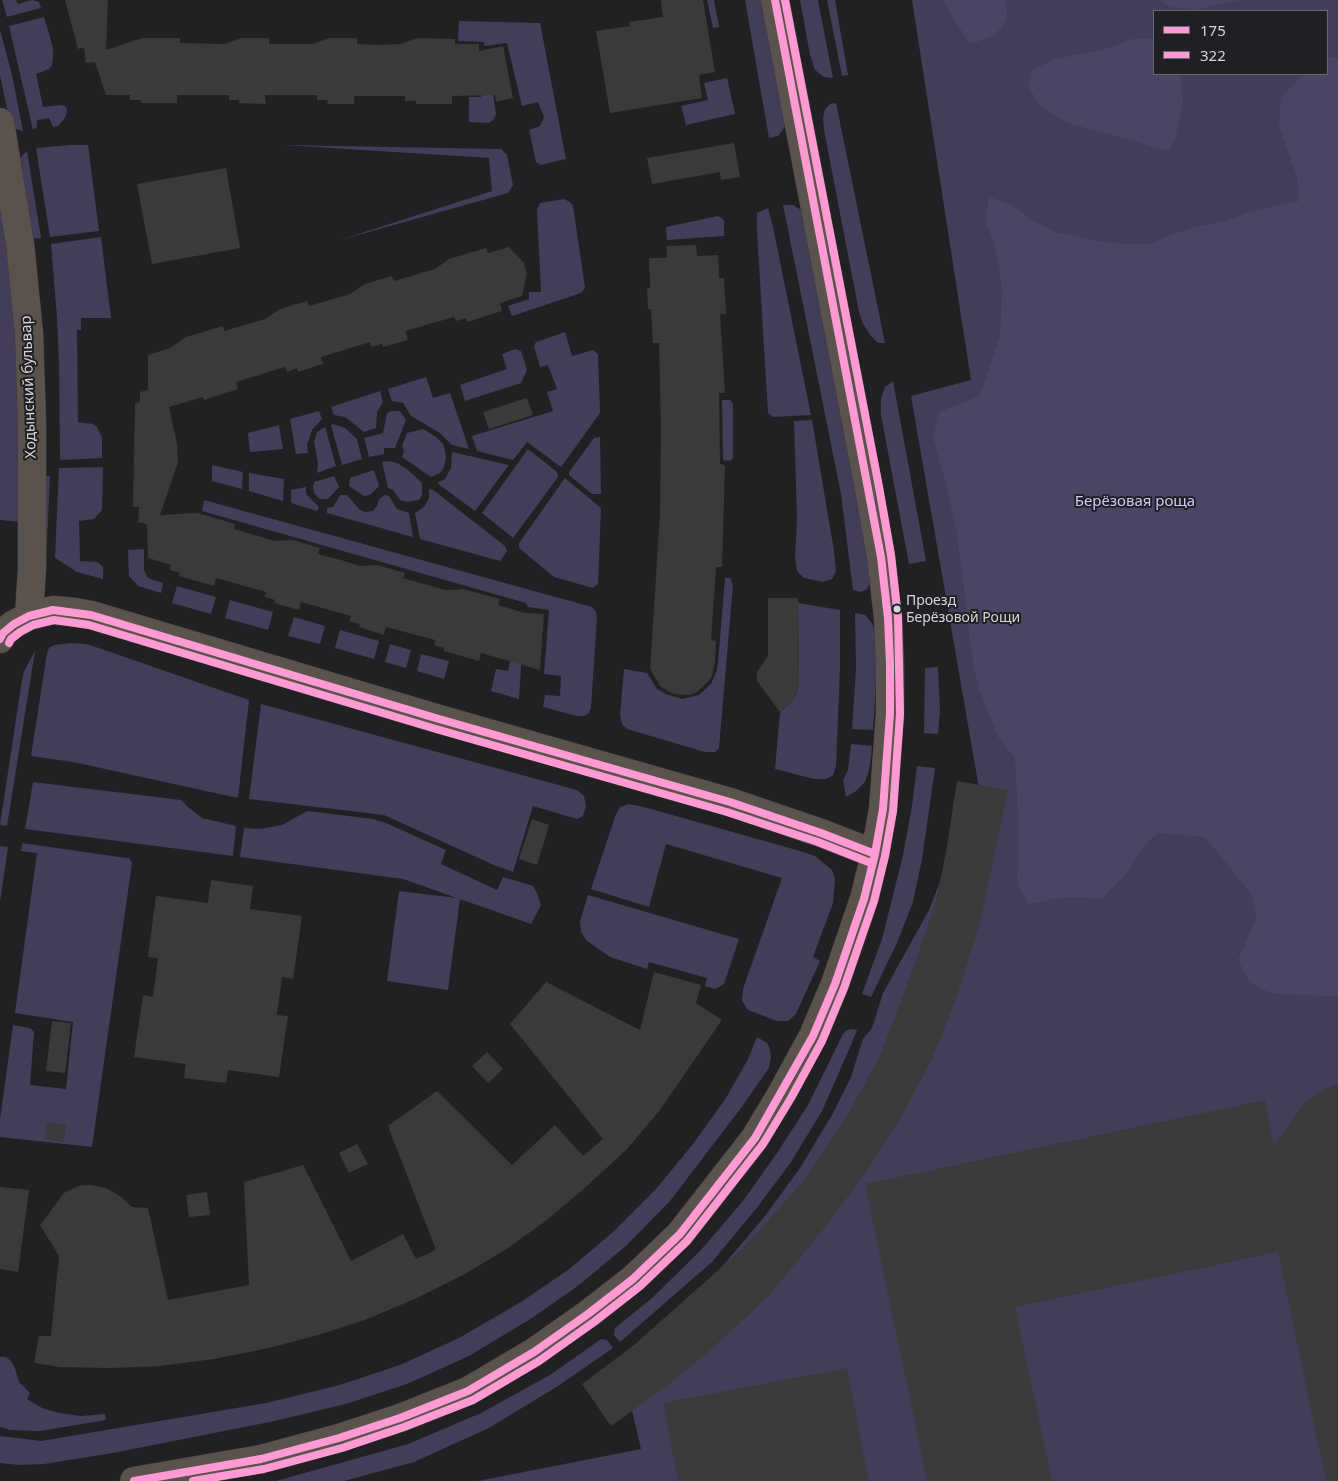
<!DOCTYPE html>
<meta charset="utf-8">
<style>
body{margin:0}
#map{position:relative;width:1338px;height:1481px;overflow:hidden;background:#212022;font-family:"Noto Sans",sans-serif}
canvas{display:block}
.legend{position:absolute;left:1153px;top:10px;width:175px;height:65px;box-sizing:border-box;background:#201f23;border:1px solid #69686c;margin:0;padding:6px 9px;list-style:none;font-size:15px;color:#d6d6d9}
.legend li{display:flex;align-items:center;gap:10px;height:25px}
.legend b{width:25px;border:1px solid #69686c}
</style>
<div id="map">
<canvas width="1338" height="1481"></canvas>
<ul class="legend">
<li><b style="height:6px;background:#ff9ad2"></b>175</li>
<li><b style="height:6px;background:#ff9ad2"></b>322</li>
</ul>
</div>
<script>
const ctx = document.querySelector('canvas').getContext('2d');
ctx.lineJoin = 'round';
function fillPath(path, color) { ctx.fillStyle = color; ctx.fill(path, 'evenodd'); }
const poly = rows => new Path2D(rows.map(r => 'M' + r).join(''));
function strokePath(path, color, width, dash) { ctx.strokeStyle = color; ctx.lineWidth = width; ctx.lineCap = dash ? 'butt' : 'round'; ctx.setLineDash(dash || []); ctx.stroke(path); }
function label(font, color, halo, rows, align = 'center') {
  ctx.font = font + ' "Noto Sans",sans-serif'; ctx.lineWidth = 4; ctx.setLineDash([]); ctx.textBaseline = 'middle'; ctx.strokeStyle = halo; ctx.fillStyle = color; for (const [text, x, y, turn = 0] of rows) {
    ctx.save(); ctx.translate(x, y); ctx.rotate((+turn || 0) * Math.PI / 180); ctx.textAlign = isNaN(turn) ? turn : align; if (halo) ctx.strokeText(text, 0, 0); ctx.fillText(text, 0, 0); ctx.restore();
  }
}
fillPath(poly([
 [2,0,16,0,18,4,32,0,39,2,41,8,7,17],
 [707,0,714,0,719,27,713,28],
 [745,0,765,0,785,115,784,128,778,136,769,138],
 [800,0,818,0,833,78,824,77,815,70,810,55],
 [827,0,835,0,848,75,842,76],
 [912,0,1338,0,1338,1481,478,1481,641,1449,622,1367,669,1316,720,1269,765,1216,800,1168,832,1115,851,1077,863,1039,872,1028,883,993,929,910,947,864,984,817,911,396,971,380],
 [1154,11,1327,11,1327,74,1154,74],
 [44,17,53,48,53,57,52,65,49,69,36,74,43,107,62,105,66,107,67,111,65,118,58,126,53,127,49,118,37,120,37,127,33,130,9,26],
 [459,21,540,23,566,159,541,165,536,162,529,130,540,126,544,117,538,102,522,106,507,43,484,46,484,42,458,41],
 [0,30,12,75,23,131,15,129,10,122,0,76],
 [727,78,735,114,686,125,681,106,708,100,704,83],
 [482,82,492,87,496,114,493,120,489,123,469,122,469,97,481,97],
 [836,103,885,343,878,343,871,336,863,324,859,312,824,130,823,117,825,109,830,104],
 [71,145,88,145,99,231,50,237,36,148],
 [284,145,501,149,507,155,513,185,508,193,340,240,492,191,489,158],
 [27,151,41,238,28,239,20,158],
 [0,167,18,305,21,522,0,520],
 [564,199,570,202,573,206,585,288,581,293,512,316,508,306,529,299,529,292,541,292,537,210,540,203],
 [783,205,793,205,803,211,808,220,871,580,867,589,861,592,853,590,841,494],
 [768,208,773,227,811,415,773,417,768,413,757,231,757,213],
 [718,216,724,220,724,236,667,240,666,227],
 [101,237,111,318,81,318,81,330,77,330,78,422,93,424,97,427,102,438,102,458,60,460,59,364,57,317,51,244],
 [565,332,572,356,593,350,598,354,600,413,561,467,527,442,513,460,477,451,472,436,553,411,547,392,557,389,548,365,540,367,534,346,536,342],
 [515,349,521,351,527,370,521,383,465,401,460,385,507,369,502,354],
 [426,377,433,398,450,393,469,449,452,445,440,433,411,416,403,403,392,401,388,389],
 [893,381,926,561,909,564,881,415,881,398,885,387],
 [380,391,383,402,377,412,376,428,364,432,345,417,334,415,331,407],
 [722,400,730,400,733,404,733,458,730,461,723,460],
 [319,411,322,419,312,430,307,445,308,453,296,454,290,419],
 [391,411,400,411,406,420,395,448,384,448,384,454,369,457,364,438,383,433,387,413],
 [812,420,834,551,836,571,832,579,823,582,804,578,797,571,795,558,797,519,794,421],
 [333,424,345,428,357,439,362,459,342,465,331,425],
 [279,425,283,449,250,452,248,433],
 [325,427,336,466,317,473,318,463,314,442,317,432],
 [423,429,436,437,443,444,445,451,446,458,444,467,440,473,431,477,402,457,404,451,402,446,407,433],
 [600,437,601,494,592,494,569,475,569,472,594,438],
 [528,449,557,472,558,477,513,538,482,513],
 [452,452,509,465,475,511,437,483,445,479,451,468],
 [390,461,397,463,408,470,422,483,422,495,419,500,407,502,400,500,393,490,388,488,382,462],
 [212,465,243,472,242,489,212,481],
 [103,467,102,510,94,519,79,521,80,561,96,562,100,564,103,567,103,579,77,572,55,558,59,468],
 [374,470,379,486,370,495,364,496,349,486,350,478],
 [249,473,284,479,283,501,249,491],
 [40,476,50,476,46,566,42,560],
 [334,476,339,487,328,499,320,499,314,493,313,487,314,482],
 [565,478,601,508,598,584,593,588,554,577,519,548,519,543],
 [306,487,306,494,319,507,317,511,291,503,291,490],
 [432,489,505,546,507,551,500,561,420,539,415,513,424,507,429,498,429,490],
 [340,495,347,495,359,509,365,512,373,511,377,506,379,499,385,495,389,496,397,509,409,513,413,537,327,513,327,508,333,507],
 [204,500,592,607,596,612,597,618,591,708,588,714,584,716,577,716,543,707,545,695,560,696,561,676,544,674,549,610,528,607,526,603,202,511],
 [144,549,144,570,148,578,163,583,161,593,138,586,129,576,128,550],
 [725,578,730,578,733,585,719,748,715,752,705,752,627,729,622,724,620,715,624,669,647,673,657,689,666,694,682,699,699,695,711,684,717,670,718,662],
 [177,586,216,597,211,614,172,603],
 [230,600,273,612,268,630,225,618],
 [798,603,840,610,840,667,836,766,833,775,826,779,814,779,775,769,780,712,790,704,796,694,799,680],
 [855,613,865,615,872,623,876,634,877,668,873,730,852,729,856,668],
 [294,617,325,626,320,644,288,636],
 [340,630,379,641,374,659,335,648],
 [71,643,87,644,249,700,238,798,73,762,31,756,47,653,49,648,54,645],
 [390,644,411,650,406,668,385,662],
 [513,648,522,650,519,699,491,691,496,669,508,671],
 [35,651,7,826,0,825,21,686,24,671],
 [421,654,449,661,444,679,417,671],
 [938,667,940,711,938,734,924,733,925,668],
 [261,704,577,790,584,796,586,806,583,816,577,819,533,806,513,872,496,866,384,815,249,799],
 [851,744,872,746,871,756,869,770,865,782,856,791,846,797,843,780,848,770],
 [917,766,935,768,922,859,913,902,897,943,871,997,862,994,882,939,903,855,912,806],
 [33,782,181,800,188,807,202,818,236,826,233,856,25,829],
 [629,804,644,807,800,851,815,856,832,870,835,879,833,903,813,957,820,961,796,1014,788,1021,777,1021,748,1010,742,1001,743,989,782,878,666,844,649,907,591,889,616,814,620,807],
 [307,811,373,819,386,823,446,850,441,864,497,890,503,877,533,886,537,893,541,905,531,924,460,899,448,990,387,981,399,891,457,898,403,879,240,857,244,828,260,829,282,825],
 [22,843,126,858,129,858,132,863,92,1147,0,1137,0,1120,13,1025,30,1028,34,1032,30,1085,66,1089,73,1022,15,1013,37,853,21,851],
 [0,846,8,847,0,902],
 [588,895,739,939,724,984,715,989,705,986,707,978,649,962,647,969,610,957,586,940,581,932,580,921],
 [853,1029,857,1030,851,1045,822,1111,791,1162,756,1209,712,1262,620,1342,614,1335,615,1328,652,1298,700,1251,743,1201,777,1153,808,1105,843,1034,847,1030],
 [757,1037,767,1043,770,1049,771,1057,769,1068,741,1108,670,1201,626,1246,579,1285,532,1318,469,1356,407,1384,346,1404,270,1422,113,1453,44,1464,20,1465,0,1463,0,1436,41,1441,266,1403,340,1385,400,1365,459,1338,521,1302,568,1270,613,1232,656,1189,693,1144,726,1098,748,1059],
 [601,1339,607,1340,613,1348,558,1386,489,1428,414,1462,344,1481,276,1481,408,1444,481,1413,550,1375],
 [0,1357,6,1357,11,1361,15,1368,19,1382,30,1393,27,1399,42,1408,59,1413,81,1416,105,1414,106,1420,40,1431,10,1430,0,1427]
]), '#433d5a');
fillPath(poly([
 [942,0,1006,0,1007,20,994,36,970,44],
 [1160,0,1240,0,1195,10,1169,7],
 [1154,38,1154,74,1180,74,1183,100,1176,138,1169,151,1068,123,1043,109,1028,87,1032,70,1055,59,1106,49,1132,39],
 [1333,57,1338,58,1338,996,1293,995,1270,993,1249,982,1238,960,1257,917,1251,894,1205,837,1157,833,1141,850,1128,872,1102,899,1077,897,1053,899,1029,904,1017,884,1019,834,1015,758,998,737,979,689,973,665,957,533,946,484,933,437,939,412,980,396,1000,336,1002,290,999,266,994,243,985,220,989,197,1012,205,1034,221,1054,232,1098,241,1125,244,1149,244,1170,235,1196,227,1225,221,1249,212,1299,201,1297,177,1279,126,1281,98,1303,74,1327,74,1327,58]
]), '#4b4463');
fillPath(poly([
 [65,0,108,0,106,50,142,38,180,38,180,43,224,44,241,38,269,38,269,44,312,44,329,38,357,38,357,44,380,45,400,44,417,38,455,39,455,44,479,44,479,51,503,46,513,98,496,102,495,95,452,96,452,104,416,104,416,101,405,101,405,96,354,96,354,104,327,104,328,100,317,100,317,95,265,95,266,104,239,103,239,100,229,100,229,95,177,95,177,103,141,103,141,100,130,100,130,95,106,95,95,62,86,63,84,48,78,49],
 [661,0,703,0,715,72,699,75,702,98,610,113,596,31,630,26,629,22,663,17],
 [734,143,740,177,721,180,720,172,652,184,647,158],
 [226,168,240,248,152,264,137,184],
 [696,245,697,256,718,255,719,278,724,278,726,314,720,314,725,393,719,393,720,464,725,465,722,567,716,567,711,640,716,641,715,662,712,676,708,682,697,692,689,695,674,694,668,691,660,686,650,669,660,514,661,430,659,343,653,343,651,309,648,309,647,288,650,288,649,258,667,258,666,246],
 [509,247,524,263,527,273,522,296,500,303,502,311,467,322,466,318,456,321,454,317,405,331,408,340,383,347,382,344,371,347,370,342,321,357,323,364,298,372,297,368,287,372,285,367,236,382,238,389,204,400,203,397,169,407,177,444,178,462,160,515,198,513,235,524,234,529,275,541,293,540,320,548,318,554,341,560,360,566,378,565,405,573,403,578,445,590,463,589,500,599,498,605,525,613,544,614,540,670,481,653,479,661,444,651,444,648,434,645,435,640,386,627,384,635,359,627,360,624,349,621,351,616,301,602,299,610,274,603,275,600,265,597,266,592,216,578,214,586,179,576,180,573,170,570,171,565,148,558,147,524,138,522,139,507,133,507,135,404,140,402,140,392,148,390,148,355,170,348,186,337,223,326,224,331,265,319,280,309,307,301,309,306,350,294,365,284,392,276,394,281,435,269,449,259,486,248,488,253],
 [527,398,533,415,489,429,483,412],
 [768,598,798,598,799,680,796,693,790,704,780,712,757,681,757,672,768,656],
 [957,781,1008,790,981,919,958,993,932,1059,901,1117,865,1174,822,1231,767,1298,706,1354,663,1389,611,1426,582,1384,634,1345,743,1248,806,1178,849,1112,880,1056,903,996,935,905,946,852],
 [532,819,549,825,537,865,519,859],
 [211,880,253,886,250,909,302,916,293,979,282,977,277,1015,288,1016,279,1077,228,1070,226,1083,184,1078,186,1064,134,1057,143,995,153,997,158,958,148,957,156,896,208,903],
 [654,972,701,985,696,1003,722,1020,660,1110,627,1149,587,1186,547,1220,505,1250,463,1275,415,1299,365,1320,318,1335,269,1348,214,1359,160,1366,110,1368,60,1367,34,1363,39,1336,51,1336,59,1256,40,1225,64,1193,78,1186,91,1185,106,1188,120,1196,132,1207,148,1208,168,1300,249,1285,244,1182,303,1165,351,1261,403,1234,416,1259,436,1250,388,1126,437,1091,512,1165,555,1125,583,1156,603,1139,510,1024,546,982,640,1030],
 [52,1021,71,1023,65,1073,46,1071],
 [487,1052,503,1069,488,1083,472,1066],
 [1338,1084,1338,1481,1326,1481,1278,1252,1015,1307,1052,1481,927,1481,865,1184,1265,1100,1274,1145,1304,1104,1324,1089],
 [47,1122,66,1125,64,1142,44,1139],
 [357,1144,368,1164,349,1173,339,1153],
 [0,1187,29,1190,18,1272,0,1269],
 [207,1192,210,1215,189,1217,186,1195],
 [847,1368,869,1481,678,1481,663,1403]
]), '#3a3a3b');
const minor = poly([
 [0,122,20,244,29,333,32,421,32,568,29,616],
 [0,639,3,633,14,624,29,616,53,610,75,612,91,615,439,719,730,802,821,833,875,854],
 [134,1481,261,1459,339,1438,400,1418,468,1391,534,1352,588,1314,633,1279,680,1234,755,1138,782,1093,813,1036,835,984,864,899,875,854,883,809,890,714,890,664,888,618,881,557,869,489,775,0]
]);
strokePath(minor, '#3e3d3f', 29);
strokePath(minor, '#5a534d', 28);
strokePath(poly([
 [0,639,3,633,14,624,29,616,53,610,91,615,439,719,730,802,821,833,875,854],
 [134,1481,261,1459,339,1438,400,1418,468,1391,534,1352,588,1314,633,1279,680,1234,755,1138,813,1036,835,984,864,899,875,854,883,809,890,714,890,664,888,618,881,557,775,0]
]), '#ff9ad2', 8);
strokePath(poly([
 [9,643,11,639,20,632,33,625,54,620,89,625,436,729,727,812,818,842,871,863],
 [193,1481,264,1469,342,1448,404,1427,473,1400,539,1361,594,1322,640,1286,687,1241,763,1144,791,1098,822,1041,844,988,874,901,885,856,893,811,900,714,898,618,891,555,879,487,785,0]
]), '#ff9ad2', 8);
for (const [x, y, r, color] of [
 [897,609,4.5,"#d6d6d9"]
]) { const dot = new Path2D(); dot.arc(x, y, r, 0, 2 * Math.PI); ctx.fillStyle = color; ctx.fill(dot); strokePath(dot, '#201f23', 2); }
label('14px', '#d6d6d9', '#201f23', [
 ["Проезд",906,601],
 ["Берёзовой Рощи",906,618]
], 'left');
label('15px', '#d6d6d9', '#201f23', [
 ["Ходынский бульвар",29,387,-92]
]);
label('15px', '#d0c7fa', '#201f23', [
 ["Берёзовая роща",1135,502]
]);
</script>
